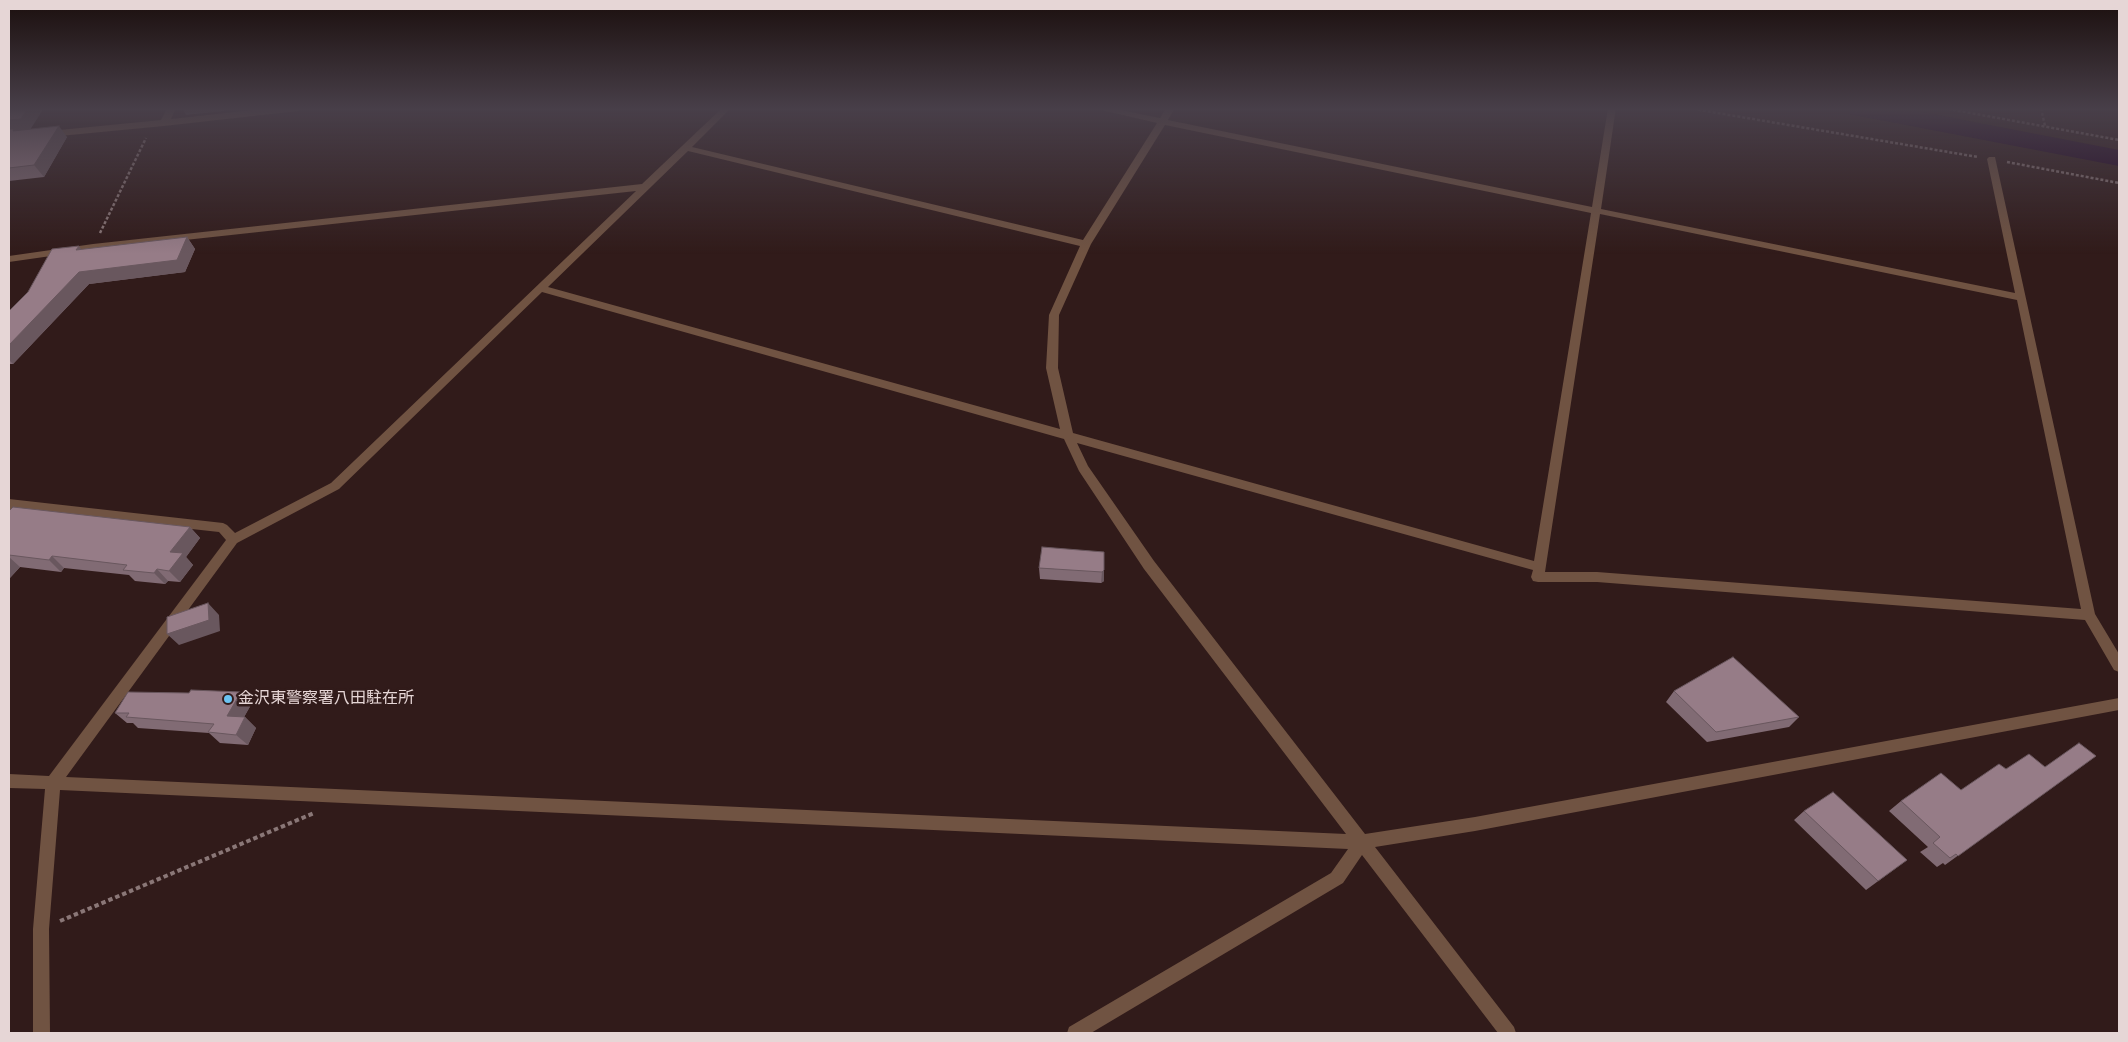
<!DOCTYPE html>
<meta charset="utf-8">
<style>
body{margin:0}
#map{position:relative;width:2128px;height:1042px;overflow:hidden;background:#311b1a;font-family:Helvetica,sans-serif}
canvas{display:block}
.frame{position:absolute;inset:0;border:10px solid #e6d6d6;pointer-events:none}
</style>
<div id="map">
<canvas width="2128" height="1042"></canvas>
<div class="frame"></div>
</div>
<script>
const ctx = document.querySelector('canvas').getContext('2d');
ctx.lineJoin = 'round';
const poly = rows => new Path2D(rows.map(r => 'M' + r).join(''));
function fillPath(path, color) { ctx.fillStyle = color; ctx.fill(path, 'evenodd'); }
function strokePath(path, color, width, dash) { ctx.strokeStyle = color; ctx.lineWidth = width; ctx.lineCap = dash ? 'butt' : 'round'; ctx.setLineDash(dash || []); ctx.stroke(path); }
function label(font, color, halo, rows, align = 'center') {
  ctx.font = font + ' Helvetica,"Noto Sans JP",sans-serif'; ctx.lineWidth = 5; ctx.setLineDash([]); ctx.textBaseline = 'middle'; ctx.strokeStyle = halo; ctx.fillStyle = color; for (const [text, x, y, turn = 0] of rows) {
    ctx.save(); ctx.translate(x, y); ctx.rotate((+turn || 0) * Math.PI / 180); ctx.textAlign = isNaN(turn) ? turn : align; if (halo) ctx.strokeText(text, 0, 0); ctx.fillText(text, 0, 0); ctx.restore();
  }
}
fillPath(poly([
 [1846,108,1902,108,2119,150,2119,166,1859,116,1850,114,1846,108]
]), '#1e0023');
strokePath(poly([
 [1688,108,1978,157],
 [1943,108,2119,140],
 [2041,108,2045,126],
 [2007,162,2119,183],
 [100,233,146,138]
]), '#8a7777', 2.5, [3, 2]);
strokePath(poly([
 [60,921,314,813]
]), '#8a7777', 4, [4.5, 3]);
fillPath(poly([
 [167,108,176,108,171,119,270,108,303,108,299,111,164,126,49,137,45,134,49,131,161,120,167,108],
 [722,108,731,108,692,147,1083,240,1157,123,1092,108,1111,108,1160,118,1166,108,1175,108,1168,120,1592,207,1608,108,1616,108,1601,209,2015,293,1987,159,1989,157,1995,157,2095,614,2119,654,2119,672,2114,670,2085,620,1597,582,1538,582,1533,581,1531,577,1533,570,1077,443,1088,466,1154,561,1365,834,1475,817,2119,698,2119,710,1475,831,1375,847,1514,1027,1516,1033,1498,1033,1362,855,1343,883,1091,1033,1067,1033,1069,1027,1331,873,1348,849,60,790,49,929,50,1033,33,1033,33,929,45,789,9,788,9,774,49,776,226,540,219,532,9,509,9,499,223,523,227,525,235,533,331,483,636,191,93,250,9,262,9,256,93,244,642,184,722,108],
 [1165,125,1591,213,1534,561,1073,433,1058,368,1059,315,1091,244,1165,125],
 [688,151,1080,246,1049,315,1046,368,1060,429,548,287,688,151],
 [1600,214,2017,300,2081,609,1597,572,1545,572,1600,214],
 [542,292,1064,439,1079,471,1144,569,1346,834,66,777,237,543,339,489,542,292]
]), '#705342');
fillPath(poly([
 [9,108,31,129,67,137,44,177,9,181],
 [187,237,195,249,185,272,89,284,13,364,9,364,9,311,82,250],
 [9,511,190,527,200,538,186,557,193,565,180,582,168,581,165,584,135,581,129,575,64,568,61,572,20,567,9,579],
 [1039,568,1104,570,1104,581,1101,583,1040,579],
 [1674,691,1799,717,1789,727,1707,742,1666,702],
 [241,692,252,703,244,717,245,717,256,728,248,745,220,743,209,733,138,728,133,723,127,723,115,713],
 [2096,756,1945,865,1943,863,1937,867,1920,852,1928,847,1889,811,1901,801,1961,790,2006,769,2045,767],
 [1804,811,1907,860,1866,890,1794,820]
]), '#816b74');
fillPath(poly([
 [28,108,44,108,30,130,9,133,9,120],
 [182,108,225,108,224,111,186,115],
 [59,126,67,137,44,177,34,165],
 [187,237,195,249,185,272,89,284,13,364,9,360,9,345,79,272],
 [79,246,88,258,76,250],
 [190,527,200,538,186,557,193,565,180,582,169,571,170,552],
 [52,556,64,568,61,572,49,560],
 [9,557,20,567,9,579],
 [157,569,168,581,165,584,154,573],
 [1104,570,1104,581,1101,583,1102,572],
 [208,603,219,615,220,631,179,645,167,634],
 [241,692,252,703,239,726,227,716],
 [245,717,256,728,248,745,236,735]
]), '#69575e');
const building = poly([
 [9,108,28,108,21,119,9,120,9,108],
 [59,126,34,165,9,168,9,129,14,129,13,131,59,126],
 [187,237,177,260,79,272,9,345,9,311,28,292,52,249,79,246,76,250,187,237],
 [13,507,190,527,170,552,183,553,169,571,157,569,154,573,123,570,127,565,52,556,49,560,9,555,9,511,13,507],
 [1042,547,1104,552,1104,570,1102,572,1039,568,1042,547],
 [208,603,209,620,167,634,167,617,208,603],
 [1733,657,1799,717,1716,732,1674,691,1733,657],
 [191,690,241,692,227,716,245,717,236,735,208,732,214,724,126,717,129,713,115,713,128,692,189,693,191,690],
 [2079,743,2096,756,1958,856,1956,854,1950,858,1933,843,1940,837,1901,801,1941,773,1961,790,1999,764,2006,769,2029,754,2045,767,2079,743],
 [1833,792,1907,860,1878,881,1804,811,1833,792]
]);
fillPath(building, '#967c87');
strokePath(building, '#69575e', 1);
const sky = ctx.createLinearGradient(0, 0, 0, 254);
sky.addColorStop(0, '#1b0f0e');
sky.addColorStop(0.43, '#483f49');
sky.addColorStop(1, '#483f4900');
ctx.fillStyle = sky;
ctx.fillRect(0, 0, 2128, 254);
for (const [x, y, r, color] of [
 [228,699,5,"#6bc3f2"]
]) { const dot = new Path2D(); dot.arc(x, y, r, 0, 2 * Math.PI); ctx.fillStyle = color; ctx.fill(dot); strokePath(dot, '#311b1a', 2); }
label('16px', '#e6d6d6', '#311b1a', [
 ["金沢東警察署八田駐在所",238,699]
], 'left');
</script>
